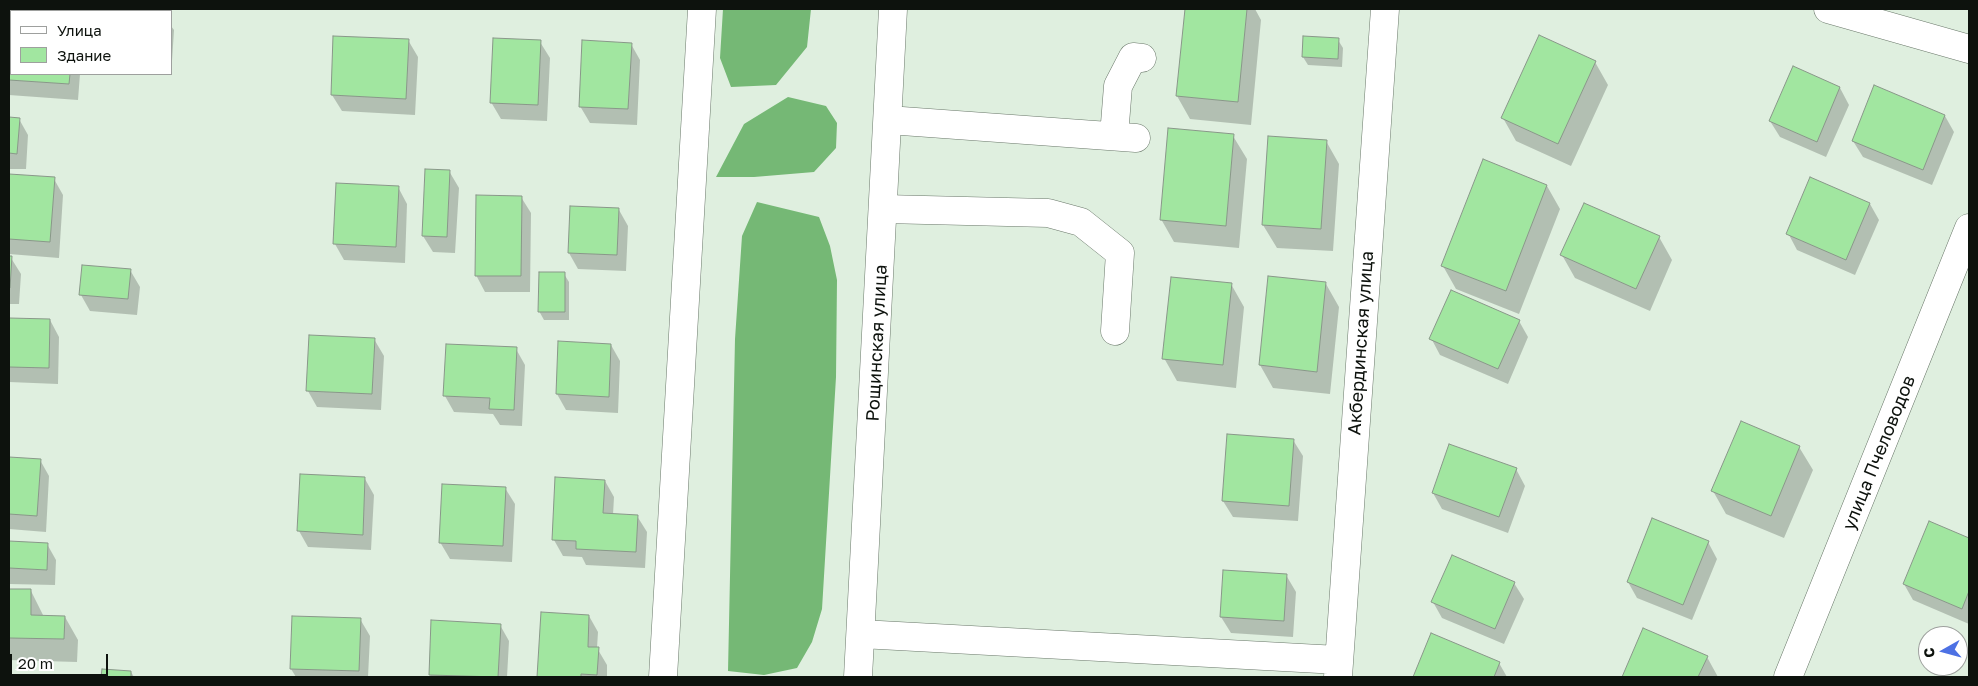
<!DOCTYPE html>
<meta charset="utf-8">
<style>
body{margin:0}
#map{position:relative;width:1978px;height:686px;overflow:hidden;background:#dfefdf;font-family:"Golos Text",sans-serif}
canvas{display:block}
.frame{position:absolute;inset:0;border:10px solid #0d120d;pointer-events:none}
.legend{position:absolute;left:10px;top:10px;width:162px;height:65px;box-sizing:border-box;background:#fff;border:1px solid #9ea09e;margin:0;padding:6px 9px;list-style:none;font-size:15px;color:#0d120d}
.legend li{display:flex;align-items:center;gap:10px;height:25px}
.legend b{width:25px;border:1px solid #9ea09e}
.north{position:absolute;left:1918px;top:626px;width:50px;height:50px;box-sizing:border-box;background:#fff;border:1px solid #9ea09e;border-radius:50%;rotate:263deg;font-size:14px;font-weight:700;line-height:20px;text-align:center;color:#0d120d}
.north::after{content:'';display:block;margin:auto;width:18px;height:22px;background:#4d71e4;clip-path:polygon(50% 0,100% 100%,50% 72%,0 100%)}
.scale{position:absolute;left:10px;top:654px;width:98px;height:22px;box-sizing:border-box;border:2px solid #0d120d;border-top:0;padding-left:6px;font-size:15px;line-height:18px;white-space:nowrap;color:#0d120d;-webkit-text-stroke:4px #fff;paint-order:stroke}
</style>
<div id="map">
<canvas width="1978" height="686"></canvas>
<div class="frame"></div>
<ul class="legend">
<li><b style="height:6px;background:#fff"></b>Улица</li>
<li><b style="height:14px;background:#a1e6a0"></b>Здание</li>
</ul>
<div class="north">С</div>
<div class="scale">20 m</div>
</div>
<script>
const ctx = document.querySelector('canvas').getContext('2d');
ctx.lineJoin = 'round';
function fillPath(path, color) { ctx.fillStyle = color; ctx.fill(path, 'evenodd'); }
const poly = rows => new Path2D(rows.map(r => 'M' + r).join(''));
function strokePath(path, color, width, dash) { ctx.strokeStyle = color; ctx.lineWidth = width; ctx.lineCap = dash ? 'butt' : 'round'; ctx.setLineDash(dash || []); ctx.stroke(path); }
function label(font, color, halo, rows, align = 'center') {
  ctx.font = font + ' "Golos Text",sans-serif'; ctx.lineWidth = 4; ctx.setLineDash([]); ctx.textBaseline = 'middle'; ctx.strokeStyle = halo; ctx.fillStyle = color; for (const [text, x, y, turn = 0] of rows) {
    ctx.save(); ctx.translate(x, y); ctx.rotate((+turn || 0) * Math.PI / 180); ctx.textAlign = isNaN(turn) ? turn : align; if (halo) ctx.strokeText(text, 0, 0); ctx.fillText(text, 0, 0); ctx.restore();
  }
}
fillPath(poly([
 [723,9,811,9,807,47,776,85,731,87,720,58],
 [788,97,826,106,837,123,836,148,814,172,754,177,716,177,744,124],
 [757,202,819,217,830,246,837,280,836,377,822,609,812,642,797,668,764,675,728,671,735,339,742,236]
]), '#75b875');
fillPath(poly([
 [1186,9,1255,9,1261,20,1251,125,1190,119,1177,96],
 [171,26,174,30,172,61,171,61],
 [9,32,11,32,11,74,80,74,78,100,9,95],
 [408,40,418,57,415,115,342,111,332,95],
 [1338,40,1343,48,1342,67,1308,65,1303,57],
 [540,42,550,58,547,121,501,119,491,102],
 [631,44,640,60,637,125,590,123,580,106],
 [1595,62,1608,85,1571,166,1516,141,1503,118],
 [1794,68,1840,88,1849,105,1826,157,1780,137,1770,121],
 [1945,116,1954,132,1932,185,1863,157,1853,141],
 [9,119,19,119,28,135,26,169,9,169],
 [1233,136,1247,159,1239,248,1174,242,1161,219],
 [1326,141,1339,164,1333,251,1277,248,1263,225],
 [449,171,459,188,455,253,433,252,423,236],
 [9,175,54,179,63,195,59,258,9,254],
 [1547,186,1560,209,1519,314,1456,289,1443,266],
 [398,187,407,204,405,263,344,260,335,244],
 [521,197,531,213,530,292,485,292,476,275],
 [1870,204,1879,220,1855,275,1797,250,1788,233],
 [619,210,628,226,626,271,578,269,569,253],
 [1659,237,1672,260,1650,311,1575,278,1562,255],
 [9,258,11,258,21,274,19,304,9,304],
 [130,270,140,287,137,315,90,311,81,295],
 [564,274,569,282,569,320,544,320,539,311],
 [1270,278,1326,284,1339,307,1330,394,1273,388,1260,365],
 [1231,284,1244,307,1236,388,1177,381,1164,358],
 [9,320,50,320,59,337,58,384,9,382],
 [1519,321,1528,337,1508,384,1440,355,1431,338],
 [374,339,384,356,381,410,317,407,308,391],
 [560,342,611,345,620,361,618,413,566,410,557,394],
 [516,349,525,365,522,426,500,425,493,414,454,412,445,396],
 [1293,440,1303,456,1298,521,1233,517,1223,501],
 [1799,447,1813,470,1784,538,1726,514,1713,491],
 [9,458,40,460,49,476,46,532,9,529],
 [1516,469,1525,486,1508,533,1442,509,1433,493],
 [365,479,374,495,371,550,308,547,299,531],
 [605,481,614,497,613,515,637,516,647,532,645,568,586,565,582,557,563,556,554,540],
 [505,488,515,504,512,562,450,559,440,542],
 [1930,523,1969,540,1969,624,1913,600,1904,584],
 [9,542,47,544,56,560,55,585,9,584],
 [1708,542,1717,559,1692,620,1637,598,1628,582],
 [1286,575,1296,592,1293,637,1231,633,1221,617],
 [1514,583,1524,599,1504,644,1442,618,1433,602],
 [9,590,31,591,44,617,65,617,78,640,77,662,9,660],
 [542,614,589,616,598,632,597,648,607,665,607,677,539,677],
 [360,619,370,636,368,677,296,677,291,669],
 [500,625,509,641,507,677,431,677,430,675],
 [1644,630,1707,657,1718,677,1623,677],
 [1432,635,1499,663,1507,677,1414,677],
 [103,670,131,672,134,677,102,677]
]), '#0003');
const building = poly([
 [109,9,112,9,143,11,109,11,109,9],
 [1185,9,1247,9,1238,102,1176,96,1185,9],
 [9,31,11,31,11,74,70,74,69,84,9,80,9,31],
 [1539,35,1596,61,1558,144,1501,118,1539,35],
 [333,36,409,39,406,99,331,95,333,36],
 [1303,36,1339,38,1338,59,1302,57,1303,36],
 [493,38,541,40,538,105,490,103,493,38],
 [582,40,632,43,628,109,579,107,582,40],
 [1793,66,1840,87,1817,142,1769,121,1793,66],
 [1874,85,1945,115,1923,170,1852,141,1874,85],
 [9,117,20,118,17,154,9,153,9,117],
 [1168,128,1234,134,1226,226,1160,220,1168,128],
 [1268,136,1327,140,1321,229,1262,225,1268,136],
 [1483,159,1547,185,1506,291,1441,266,1483,159],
 [425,169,450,170,447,237,422,236,425,169],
 [9,174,55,177,50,242,9,239,9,174],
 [1810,177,1870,203,1846,260,1786,234,1810,177],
 [336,183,399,186,396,247,333,244,336,183],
 [476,195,522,196,521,276,475,276,476,195],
 [1584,203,1660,236,1636,289,1560,255,1584,203],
 [570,206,619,208,617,255,568,253,570,206],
 [9,256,12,256,10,288,9,288,9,256],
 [82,265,131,269,128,299,79,295,82,265],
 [539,272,565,272,565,312,538,312,539,272],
 [1268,276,1326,282,1317,372,1259,365,1268,276],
 [1171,277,1232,283,1223,365,1162,359,1171,277],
 [1451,290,1520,320,1498,369,1429,339,1451,290],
 [9,318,50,319,49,368,9,367,9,318],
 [309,335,375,338,372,394,306,391,309,335],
 [558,341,611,344,609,397,556,394,558,341],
 [446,344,517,347,514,410,489,409,490,398,443,396,446,344],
 [1741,421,1800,446,1771,516,1711,491,1741,421],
 [1227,434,1294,439,1289,506,1222,501,1227,434],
 [1449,444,1517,468,1499,517,1432,493,1449,444],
 [9,457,41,459,37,516,9,514,9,457],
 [300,474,365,477,363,535,297,531,300,474],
 [555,477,605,480,603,513,638,515,636,552,576,549,576,541,552,540,555,477],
 [442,484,506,487,503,546,439,543,442,484],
 [1652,518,1709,541,1683,605,1627,582,1652,518],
 [1929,521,1969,538,1969,591,1962,609,1903,584,1929,521],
 [9,541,48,543,47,570,9,568,9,541],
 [1452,555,1515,582,1495,629,1431,602,1452,555],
 [1223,570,1287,574,1284,621,1220,617,1223,570],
 [9,589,31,589,31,615,65,616,64,639,9,638,9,589],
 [541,612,589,615,588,647,599,647,597,675,581,674,581,677,537,677,541,612],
 [292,616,361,618,359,671,290,669,292,616],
 [431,620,501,624,498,677,429,675,431,620],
 [1643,628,1708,656,1698,677,1622,677,1643,628],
 [1431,633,1500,662,1494,677,1413,677,1431,633],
 [102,669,131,671,131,677,101,677,102,669],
 [9,675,35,676,35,677,9,677,9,675]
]);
fillPath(building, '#a1e6a0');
strokePath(building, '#899789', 1);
const street = poly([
 [1828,9,1969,49],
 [888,120,1136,138],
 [1114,136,1118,86,1133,57,1142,58],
 [884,209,1048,213,1081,222,1120,253,1115,331],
 [861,634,1338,660],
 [663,677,702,9],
 [1338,677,1385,9],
 [1788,677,1969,228]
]);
const secondary = poly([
 [858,677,893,9]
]);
strokePath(street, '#6a786a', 29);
strokePath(secondary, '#6a786a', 29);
strokePath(street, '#fff', 28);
strokePath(secondary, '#fff', 28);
label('18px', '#0d120d', '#fff', [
 ["Рощинская улица",877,343,-87],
 ["Акбердинская улица",1361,343,-86],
 ["улица Пчеловодов",1879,453,-68]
]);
</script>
